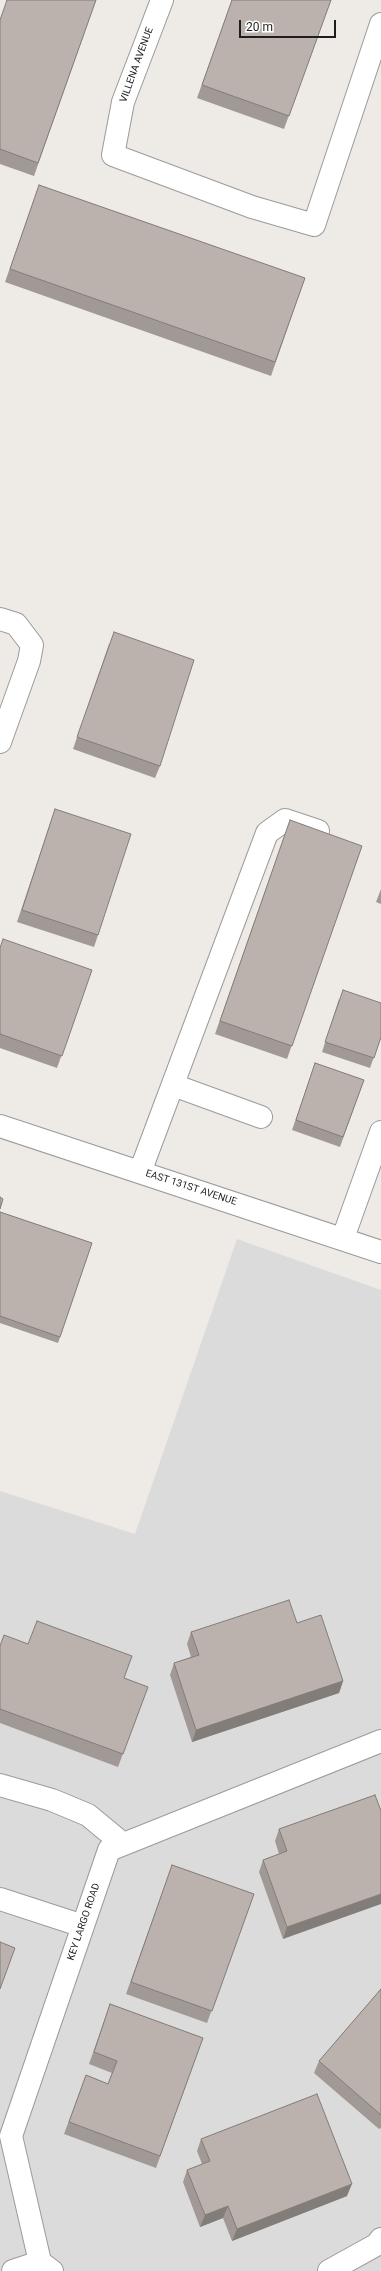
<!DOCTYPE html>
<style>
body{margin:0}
#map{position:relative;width:381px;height:2271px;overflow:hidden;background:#eeeae5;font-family:Roboto,sans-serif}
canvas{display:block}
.scale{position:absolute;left:239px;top:20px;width:97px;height:18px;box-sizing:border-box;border:2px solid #1e1e1e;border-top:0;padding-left:5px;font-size:12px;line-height:14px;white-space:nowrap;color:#1e1e1e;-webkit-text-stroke:3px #fff;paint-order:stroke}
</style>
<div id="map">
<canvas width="381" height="2271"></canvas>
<div class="scale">20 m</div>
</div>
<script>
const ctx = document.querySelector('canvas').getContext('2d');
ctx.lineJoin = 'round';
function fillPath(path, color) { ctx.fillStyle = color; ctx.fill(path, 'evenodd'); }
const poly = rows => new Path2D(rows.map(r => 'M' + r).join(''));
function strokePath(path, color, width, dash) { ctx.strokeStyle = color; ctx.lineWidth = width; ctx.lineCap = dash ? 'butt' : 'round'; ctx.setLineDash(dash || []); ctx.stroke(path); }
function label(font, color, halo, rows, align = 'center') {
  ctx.font = font + ' Roboto,sans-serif'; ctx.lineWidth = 3; ctx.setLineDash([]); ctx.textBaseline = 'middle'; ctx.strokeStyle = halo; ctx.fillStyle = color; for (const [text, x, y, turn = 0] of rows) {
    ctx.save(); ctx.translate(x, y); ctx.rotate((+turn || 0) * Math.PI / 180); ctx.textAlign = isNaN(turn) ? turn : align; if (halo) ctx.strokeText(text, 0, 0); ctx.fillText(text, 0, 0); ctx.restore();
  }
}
fillPath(poly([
 [237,1239,381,1290,381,2271,0,2271,0,1491,135,1534]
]), '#dcdbdb');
const minor = poly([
 [162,0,123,102,113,155,252,207,314,225,381,24],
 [0,619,16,624,32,645,29,661,0,742],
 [173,1085,261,1117],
 [0,1126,381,1252],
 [140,1172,267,833,285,820,318,831],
 [343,1238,381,1132],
 [0,1785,52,1800,88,1815,123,1844],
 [0,1899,83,1926],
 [13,2271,40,2262],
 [52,2271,40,2262,11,2136,109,1850,381,1741],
 [329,2271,376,2245,381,2239]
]);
strokePath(minor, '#9b9b9b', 24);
strokePath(minor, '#fff', 22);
fillPath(poly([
 [96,0,34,176,0,164,0,20],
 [232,0,331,0,284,129,197,98],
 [39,185,305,278,271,376,5,282],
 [109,644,160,766,155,778,73,749],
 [55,809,98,935,94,947,17,922],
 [285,834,362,846,287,1059,215,1034],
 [381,889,381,904,376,902],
 [0,948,92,970,57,1068,0,1048],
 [339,999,381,1037,370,1068,322,1052],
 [315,1063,364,1080,340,1147,292,1130],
 [0,1212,92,1243,58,1343,0,1323],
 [297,1623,343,1681,339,1693,192,1742,170,1675,174,1663,191,1657,187,1644,191,1632],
 [28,1644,124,1678,148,1687,118,1767,0,1723,0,1646],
 [375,1795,283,1939,259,1872,263,1860,279,1854,275,1841,279,1829],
 [172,1865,254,1894,207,2023,126,1994],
 [381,1989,381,2128,379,2129,314,2073,319,2061],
 [110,2004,203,2038,156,2168,64,2134,86,2075,108,2084,112,2073,89,2064],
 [201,2139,347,2196,232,2241,223,2218,200,2227,183,2182,187,2170,202,2164,197,2151]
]), '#a19996');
fillPath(poly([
 [343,1681,339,1693,192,1742,196,1730],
 [381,1894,381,1904,283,1939,287,1927],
 [352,2184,347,2196,232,2241,237,2229],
 [228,2206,223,2218,200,2227,205,2215]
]), '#837d7a');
const building = poly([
 [7,0,96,0,38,163,0,149,0,20,7,0],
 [232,0,331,0,289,116,202,85,232,0],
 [39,185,305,278,275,362,10,269,39,185],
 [114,632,194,660,160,766,77,737,114,632],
 [55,809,131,834,98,935,22,910,55,809],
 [290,820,362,846,292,1046,220,1021,290,820],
 [3,939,92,970,62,1056,0,1034,0,948,3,939],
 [343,990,381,1003,381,1037,374,1058,325,1042,343,990],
 [315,1063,364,1080,343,1137,296,1120,315,1063],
 [0,1197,3,1199,0,1209,0,1197],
 [0,1212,92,1243,60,1337,0,1316,0,1212],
 [289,1600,297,1623,321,1615,343,1681,196,1730,174,1663,199,1655,191,1632,289,1600],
 [37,1621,132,1656,124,1678,148,1687,123,1754,0,1709,0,1646,4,1635,28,1644,37,1621],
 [375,1795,381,1811,381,1894,287,1927,263,1860,287,1851,279,1829,375,1795],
 [172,1865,254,1894,212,2011,131,1982,172,1865],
 [0,1942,15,1948,0,1989,0,1942],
 [381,1989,381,2115,319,2061,381,1989],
 [110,2004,203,2038,160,2156,69,2122,86,2075,108,2084,117,2061,94,2052,110,2004],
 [317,2094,352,2184,237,2229,228,2206,205,2215,187,2170,210,2161,201,2139,317,2094]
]);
fillPath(building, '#bbb2ae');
strokePath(building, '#837d7a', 1);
label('10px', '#1e1e1e', '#fff', [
 ["VILLENA AVENUE",137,65,-70],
 ["EAST 131ST AVENUE",191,1188,18],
 ["KEY LARGO ROAD",84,1922,-71]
]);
</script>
